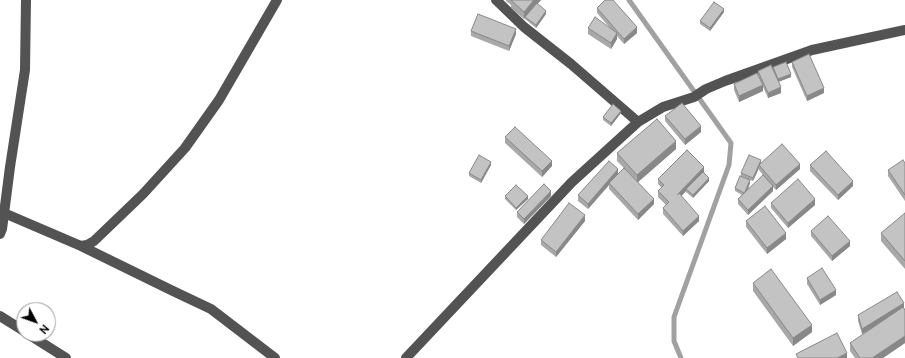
<!DOCTYPE html>
<style>
body{margin:0}
#map{position:relative;width:905px;height:358px;overflow:hidden;background:#fff;font-family:Ubuntu,sans-serif}
canvas{display:block}
.north{position:absolute;left:16px;top:302px;width:40px;height:40px;box-sizing:border-box;background:#fff;border:1px solid #999;border-radius:50%;rotate:131deg;font-size:11px;font-weight:700;line-height:16px;text-align:center;color:#000}
.north::after{content:'';display:block;margin:auto;width:14px;height:18px;background:#000;clip-path:polygon(50% 0,100% 100%,50% 72%,0 100%)}
</style>
<div id="map">
<canvas width="905" height="358"></canvas>
<div class="north">N</div>
</div>
<script>
const ctx = document.querySelector('canvas').getContext('2d');
ctx.lineJoin = 'round';
const poly = rows => new Path2D(rows.map(r => 'M' + r).join(''));
function strokePath(path, color, width, dash) { ctx.strokeStyle = color; ctx.lineWidth = width; ctx.lineCap = dash ? 'butt' : 'round'; ctx.setLineDash(dash || []); ctx.stroke(path); }
function fillPath(path, color) { ctx.fillStyle = color; ctx.fill(path, 'evenodd'); }
strokePath(poly([
 [629,0,731,143,729,165,674,317,674,341,681,358]
]), '#a1a1a1', 5);
strokePath(poly([
 [496,0,524,27,571,64,638,122],
 [4,213,81,246,87,245,94,241,143,194,185,148,219,100,277,0],
 [0,234,2,229,10,167,25,70,26,0],
 [81,246,173,291,211,309,275,358],
 [0,316,24,331],
 [28,334,66,358],
 [406,358,572,182,638,122,663,107,694,97,706,89,725,81,812,50,905,30]
]), '#535353', 10);
fillPath(poly([
 [506,0,541,0,537,4,546,14,536,28,525,19,525,18,524,19,511,8,511,5,506,1],
 [597,8,637,33,624,44,617,36,617,39,611,49,588,34,588,28,610,28,597,13],
 [724,12,710,31,700,24,700,21],
 [471,31,516,34,509,51,471,36],
 [792,62,824,93,807,101,792,67],
 [773,67,791,77,778,82,781,93,768,98,763,87,763,91,739,102,734,90,734,84,758,75,758,71,775,75,773,70],
 [621,113,611,126,603,120,603,117],
 [665,116,701,132,685,145,665,121],
 [505,137,552,166,542,177,505,143],
 [676,149,638,182,654,204,638,220,609,189,609,185,588,209,578,201,578,195,618,174,624,168,617,161,617,153],
 [761,163,800,169,776,190,773,187,773,191,748,215,738,204,738,199,742,195,735,191,735,188,741,176,741,173],
 [759,168,759,170,763,175,748,190,750,183,750,180,753,181],
 [905,163,905,201,888,176,888,170],
 [491,165,481,183,469,176,469,173],
 [810,165,853,186,838,200,810,171],
 [704,172,709,181,693,198,686,192,686,191,681,196,699,221,683,236,663,214,663,208,666,205,658,197,658,191,662,188,658,184,658,179],
 [505,196,528,199,516,210,505,199],
 [551,196,524,224,517,217,517,212],
 [771,203,815,205,788,228,771,208],
 [905,213,905,269,881,241,881,233],
 [585,221,556,257,541,245,541,240],
 [746,221,786,239,767,254,746,227],
 [811,231,850,246,832,261,811,236],
 [807,278,836,295,820,305,807,284],
 [753,283,812,332,793,346,753,291],
 [904,308,905,310,905,343,883,358,855,358,850,351,850,343,874,327,862,334,858,321,858,315]
]), '#a8a8a8');
fillPath(poly([
 [534,0,541,0,526,17,525,17,524,19,524,12],
 [724,9,724,12,710,31,710,28],
 [546,11,546,14,536,28,536,25],
 [637,27,637,33,624,44,624,39],
 [516,29,516,34,509,51,509,46],
 [617,33,617,39,611,49,611,43],
 [791,74,791,77,778,82,778,79],
 [763,85,763,91,739,102,739,96],
 [781,87,781,93,768,98,768,93],
 [824,88,824,93,807,101,807,96],
 [621,111,621,113,611,126,611,123],
 [701,126,701,132,685,145,685,139],
 [676,141,676,149,637,183,637,175],
 [761,160,761,163,759,165,759,168,753,181,753,178],
 [552,161,552,166,542,177,542,171],
 [491,162,491,165,481,183,481,180],
 [800,164,800,169,776,190,776,185],
 [704,167,704,172,687,190,686,189,686,191,677,201,677,195],
 [618,169,618,175,609,183,609,185,588,209,588,204],
 [709,178,709,181,693,198,693,195],
 [750,180,750,183,745,196,745,193],
 [853,181,853,186,838,200,838,195],
 [773,186,773,191,748,215,748,210],
 [551,191,551,196,524,224,524,219],
 [528,196,528,199,516,210,516,208],
 [654,199,654,204,638,220,638,214],
 [815,199,815,205,788,228,788,223],
 [585,215,585,221,556,257,556,252],
 [699,216,699,221,683,236,683,231],
 [786,233,786,239,767,254,767,248],
 [850,241,850,246,832,261,832,256],
 [836,290,836,295,820,305,820,300],
 [904,303,904,309,862,334,862,329],
 [812,325,812,332,793,346,793,338],
 [905,336,905,343,883,358,872,358],
 [847,353,847,358,837,358]
]), '#888');
const building = poly([
 [511,0,534,0,524,12,511,0],
 [605,0,613,0,637,27,624,39,597,8,605,0],
 [714,2,724,9,710,28,700,21,714,2],
 [537,3,546,11,536,25,525,17,537,3],
 [478,14,516,29,509,46,471,31,478,14],
 [595,17,617,33,611,43,588,28,595,17],
 [809,54,824,88,807,96,792,62,809,54],
 [786,62,791,74,778,79,773,67,786,62],
 [771,65,781,87,768,93,758,71,771,65],
 [757,73,763,85,739,96,734,84,757,73],
 [682,103,701,126,685,139,665,116,682,103],
 [613,104,621,111,611,123,603,117,613,104],
 [657,119,676,141,637,175,617,153,657,119],
 [515,127,552,161,542,171,505,137,515,127],
 [782,144,800,164,776,185,759,165,782,144],
 [687,150,704,167,677,195,679,193,699,216,683,231,663,208,669,202,658,191,664,185,658,179,687,150],
 [826,151,853,181,838,195,810,165,826,151],
 [479,155,491,162,481,180,469,173,479,155],
 [749,155,761,160,753,178,741,173,749,155],
 [903,160,905,163,905,195,888,170,903,160],
 [609,161,618,169,588,204,578,195,609,161],
 [624,168,654,199,638,214,609,183,624,168],
 [703,172,709,178,693,195,686,189,703,172],
 [763,175,773,186,748,210,738,199,763,175],
 [740,176,750,180,745,192,744,193,735,188,740,176],
 [798,179,815,199,788,223,771,203,798,179],
 [544,184,551,191,524,219,517,212,544,184],
 [516,185,528,196,516,208,505,196,516,185],
 [569,203,585,215,556,252,541,240,569,203],
 [765,206,786,233,767,248,746,221,765,206],
 [905,213,905,261,881,233,905,213],
 [828,216,850,241,832,256,811,231,828,216],
 [822,268,836,290,820,300,807,278,822,268],
 [771,269,812,325,793,338,753,283,771,269],
 [897,292,904,303,862,329,858,315,897,292],
 [903,307,905,310,905,336,872,358,860,358,850,343,903,307],
 [837,333,847,353,837,358,798,358,796,354,837,333]
]);
fillPath(building, '#c3c3c3');
strokePath(building, '#888', 1);
</script>
